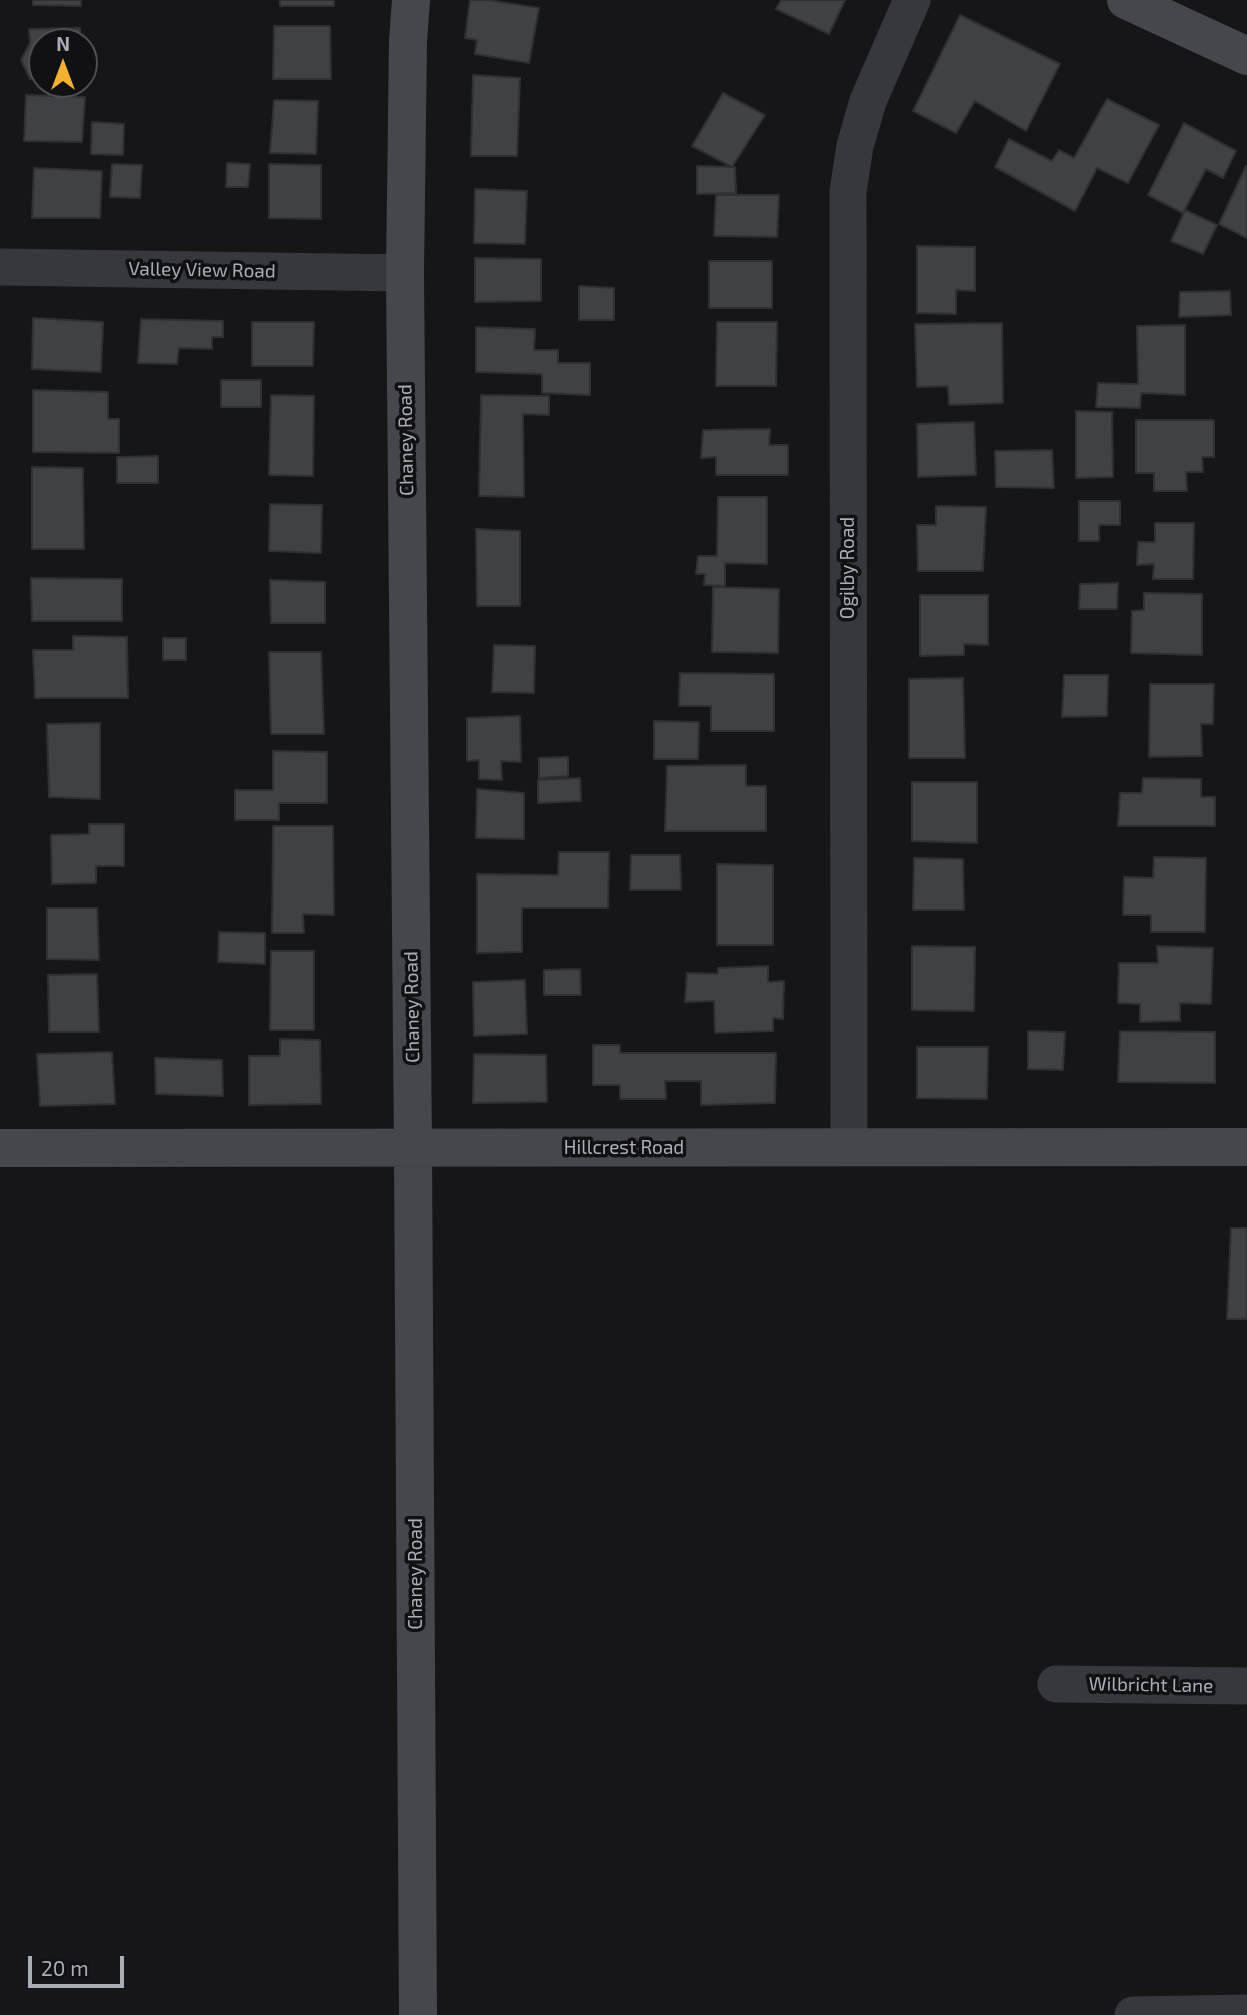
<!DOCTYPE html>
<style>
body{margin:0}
#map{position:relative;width:1247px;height:2015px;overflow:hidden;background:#161618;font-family:"Exo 2",sans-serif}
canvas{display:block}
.north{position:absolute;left:28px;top:28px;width:70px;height:70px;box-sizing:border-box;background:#111113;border:2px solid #4d4f55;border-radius:50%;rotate:0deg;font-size:19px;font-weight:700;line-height:28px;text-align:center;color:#a8adb8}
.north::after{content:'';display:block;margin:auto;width:24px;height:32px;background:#f2b134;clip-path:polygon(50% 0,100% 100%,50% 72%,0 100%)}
.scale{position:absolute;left:28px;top:1956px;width:96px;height:32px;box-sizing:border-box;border:4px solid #a8adb8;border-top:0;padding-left:9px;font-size:21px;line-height:24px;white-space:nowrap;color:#a8adb8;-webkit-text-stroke:5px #111113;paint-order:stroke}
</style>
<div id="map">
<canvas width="1247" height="2015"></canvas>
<div class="north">N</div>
<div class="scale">20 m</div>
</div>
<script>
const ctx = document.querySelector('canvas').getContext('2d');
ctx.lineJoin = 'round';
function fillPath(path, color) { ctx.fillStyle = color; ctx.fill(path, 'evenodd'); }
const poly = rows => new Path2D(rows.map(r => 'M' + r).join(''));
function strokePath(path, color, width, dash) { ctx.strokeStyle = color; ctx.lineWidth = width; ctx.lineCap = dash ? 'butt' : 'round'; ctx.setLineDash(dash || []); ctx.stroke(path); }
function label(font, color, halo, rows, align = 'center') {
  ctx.font = font + ' "Exo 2",sans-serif'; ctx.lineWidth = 7; ctx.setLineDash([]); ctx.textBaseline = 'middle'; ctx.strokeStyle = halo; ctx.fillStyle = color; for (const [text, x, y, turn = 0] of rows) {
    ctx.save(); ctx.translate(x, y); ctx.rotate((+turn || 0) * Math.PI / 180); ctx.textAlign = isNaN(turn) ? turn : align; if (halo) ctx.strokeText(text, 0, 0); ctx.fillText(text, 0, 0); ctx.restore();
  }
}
const building = poly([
 [33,0,81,0,81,6,33,5,33,0],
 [280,0,334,0,334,6,280,6,280,0],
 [470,0,488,0,539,8,529,63,475,54,477,40,465,38,470,0],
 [781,0,845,0,829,34,776,9,781,0],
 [960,15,1060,64,1026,131,975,101,956,133,913,111,960,15],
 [274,26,330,26,331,79,273,79,274,26],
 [80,28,80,42,42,42,42,79,30,79,21,60,30,43,29,29,80,28],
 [473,75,520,78,517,156,471,156,473,75],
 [723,93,765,115,732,167,692,146,723,93],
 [26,95,85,97,82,142,24,141,26,95],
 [1107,99,1159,125,1128,183,1097,168,1075,211,995,167,1009,139,1052,161,1059,150,1074,158,1107,99],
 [274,100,318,101,316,154,270,153,274,100],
 [92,122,124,124,123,155,91,154,92,122],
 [1184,123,1236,151,1223,178,1206,169,1183,213,1148,195,1184,123],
 [227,163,250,164,248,187,226,187,227,163],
 [112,164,142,165,140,198,110,197,112,164],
 [269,164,321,165,321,219,269,218,269,164],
 [697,166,735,167,736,193,697,194,697,166],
 [1246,166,1247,167,1247,238,1219,224,1246,166],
 [34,168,102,171,100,218,32,218,34,168],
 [475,189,527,191,525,244,474,243,475,189],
 [716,195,779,195,777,237,714,236,716,195],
 [1185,210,1217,225,1203,254,1171,241,1185,210],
 [917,246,975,247,975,291,956,290,956,314,917,313,917,246],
 [475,258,541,259,541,301,475,302,475,258],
 [709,261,772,261,772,308,709,308,709,261],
 [579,286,614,288,614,320,579,320,579,286],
 [1230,291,1231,315,1179,317,1180,292,1230,291],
 [33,318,103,322,101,372,32,369,33,318],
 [141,319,223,321,223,337,212,337,212,349,179,348,177,364,138,363,141,319],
 [252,322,314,322,313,366,252,366,252,322],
 [717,322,777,322,776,386,716,386,717,322],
 [1002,323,1003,403,949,405,948,386,917,387,915,324,1002,323],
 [1185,325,1185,395,1141,393,1140,408,1096,407,1098,383,1138,384,1137,326,1185,325],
 [476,327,535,329,534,350,558,350,558,363,590,363,590,395,542,393,542,374,476,372,476,327],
 [221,380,261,380,261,407,221,407,221,380],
 [33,390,108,392,108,419,119,419,119,453,33,452,33,390],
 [271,395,314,396,313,476,269,475,271,395],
 [481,395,549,396,549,415,523,414,524,497,479,496,481,395],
 [1076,411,1112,412,1113,477,1076,478,1076,411],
 [1136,420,1214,420,1214,457,1202,457,1203,472,1186,472,1187,491,1154,491,1154,473,1136,473,1136,420],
 [974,422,976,475,918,477,917,424,974,422],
 [770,429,769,445,788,445,788,475,716,475,716,457,701,458,703,430,770,429],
 [1052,450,1054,488,996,487,995,451,1052,450],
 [158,456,158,483,117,483,117,457,158,456],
 [32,467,83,468,84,549,32,549,32,467],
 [718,497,767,497,767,564,725,563,725,586,704,585,705,574,696,574,698,556,717,556,718,497],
 [1079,501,1120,501,1120,525,1099,525,1099,541,1079,541,1079,501],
 [270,504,322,505,321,553,269,551,270,504],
 [936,506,986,507,983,571,918,571,917,525,936,525,936,506],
 [1155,523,1194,523,1193,579,1153,579,1154,564,1137,565,1138,542,1155,542,1155,523],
 [476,529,520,531,520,606,477,606,476,529],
 [31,578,122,579,122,621,32,621,31,578],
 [270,580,325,582,325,623,271,623,270,580],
 [1118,583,1117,609,1079,609,1080,584,1118,583],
 [713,587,779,589,778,653,712,652,713,587],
 [1144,593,1202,594,1202,655,1131,653,1132,611,1144,610,1144,593],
 [920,595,988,595,988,645,964,644,964,655,920,656,920,595],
 [73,636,127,637,128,698,35,698,33,650,73,650,73,636],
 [163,638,186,638,186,660,163,660,163,638],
 [494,645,535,646,534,693,492,692,494,645],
 [269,652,321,652,324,734,271,734,269,652],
 [680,673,774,674,774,731,711,731,711,706,679,706,680,673],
 [1064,675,1108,675,1107,716,1062,717,1064,675],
 [963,678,965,758,909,758,909,679,963,678],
 [1150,684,1214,684,1213,724,1201,724,1202,756,1149,757,1150,684],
 [520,716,521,762,501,761,502,780,479,779,479,760,467,761,467,718,520,716],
 [654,721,699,722,698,759,654,759,654,721],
 [100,723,100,799,49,797,47,724,100,723],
 [273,751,327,752,327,803,279,803,279,820,235,820,235,790,273,790,273,751],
 [568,757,568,776,539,778,539,758,568,757],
 [746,765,746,786,766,786,766,831,665,831,667,766,746,765],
 [580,778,581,801,538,803,538,780,580,778],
 [1143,778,1201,779,1201,797,1215,797,1215,826,1118,826,1120,793,1142,793,1143,778],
 [912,782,977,782,977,843,912,841,912,782],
 [477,789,524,793,524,839,476,838,477,789],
 [89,824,124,824,124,866,96,866,96,883,52,884,51,835,89,834,89,824],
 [273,826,333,826,334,915,303,914,304,933,272,933,273,826],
 [559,852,609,852,608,908,522,908,522,952,477,953,477,874,558,875,559,852],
 [631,855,680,855,681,890,630,890,631,855],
 [1154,857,1206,858,1205,932,1151,932,1151,915,1123,915,1124,877,1153,878,1154,857],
 [914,858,963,859,964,910,913,910,914,858],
 [717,864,773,865,773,945,717,945,717,864],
 [47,908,97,908,99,960,47,959,47,908],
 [219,932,265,933,265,964,218,962,219,932],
 [912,946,975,947,974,1011,912,1010,912,946],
 [1157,946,1213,948,1211,1004,1180,1003,1180,1021,1140,1022,1140,1004,1118,1003,1119,963,1158,963,1157,946],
 [271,951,314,951,314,1030,270,1030,271,951],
 [768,966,768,982,784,981,783,1019,773,1018,773,1031,715,1033,714,1001,685,1002,687,973,718,974,718,968,768,966],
 [580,969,581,995,544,995,544,970,580,969],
 [97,974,99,1032,49,1032,48,975,97,974],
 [525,980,527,1034,474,1036,473,982,525,980],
 [1028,1031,1065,1032,1063,1070,1028,1069,1028,1031],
 [1120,1031,1215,1032,1215,1083,1118,1082,1120,1031],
 [280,1039,320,1040,321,1104,249,1105,249,1056,280,1056,280,1039],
 [593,1045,620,1045,620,1053,776,1053,775,1103,701,1105,701,1081,665,1081,666,1099,620,1099,620,1085,593,1085,593,1045],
 [917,1047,988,1047,987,1099,917,1098,917,1047],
 [112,1052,115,1104,40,1106,37,1054,112,1052],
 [474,1054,546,1055,547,1102,473,1103,474,1054],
 [155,1058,222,1060,223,1096,156,1094,155,1058],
 [1231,1228,1247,1228,1247,1319,1227,1319,1231,1228]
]);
fillPath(building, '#404145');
strokePath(building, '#303034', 2);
strokePath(poly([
 [0,267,405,273],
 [849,1147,848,192,855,146,868,101,912,0],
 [1056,1684,1247,1686],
 [1133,2015,1247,2013]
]), '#37383d', 37);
strokePath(poly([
 [411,0,408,41,405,273,413,1148,418,2015],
 [1126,0,1247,56],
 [0,1148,1247,1147]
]), '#45474d', 38);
label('19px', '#a8adb8', '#111113', [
 ["Valley View Road",202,270,1],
 ["Chaney Road",406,440,-91],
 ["Ogilby Road",848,568,-90],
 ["Chaney Road",412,1007,-91],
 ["Hillcrest Road",624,1148],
 ["Chaney Road",416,1574,-90],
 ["Wilbricht Lane",1151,1685,1]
]);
</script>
